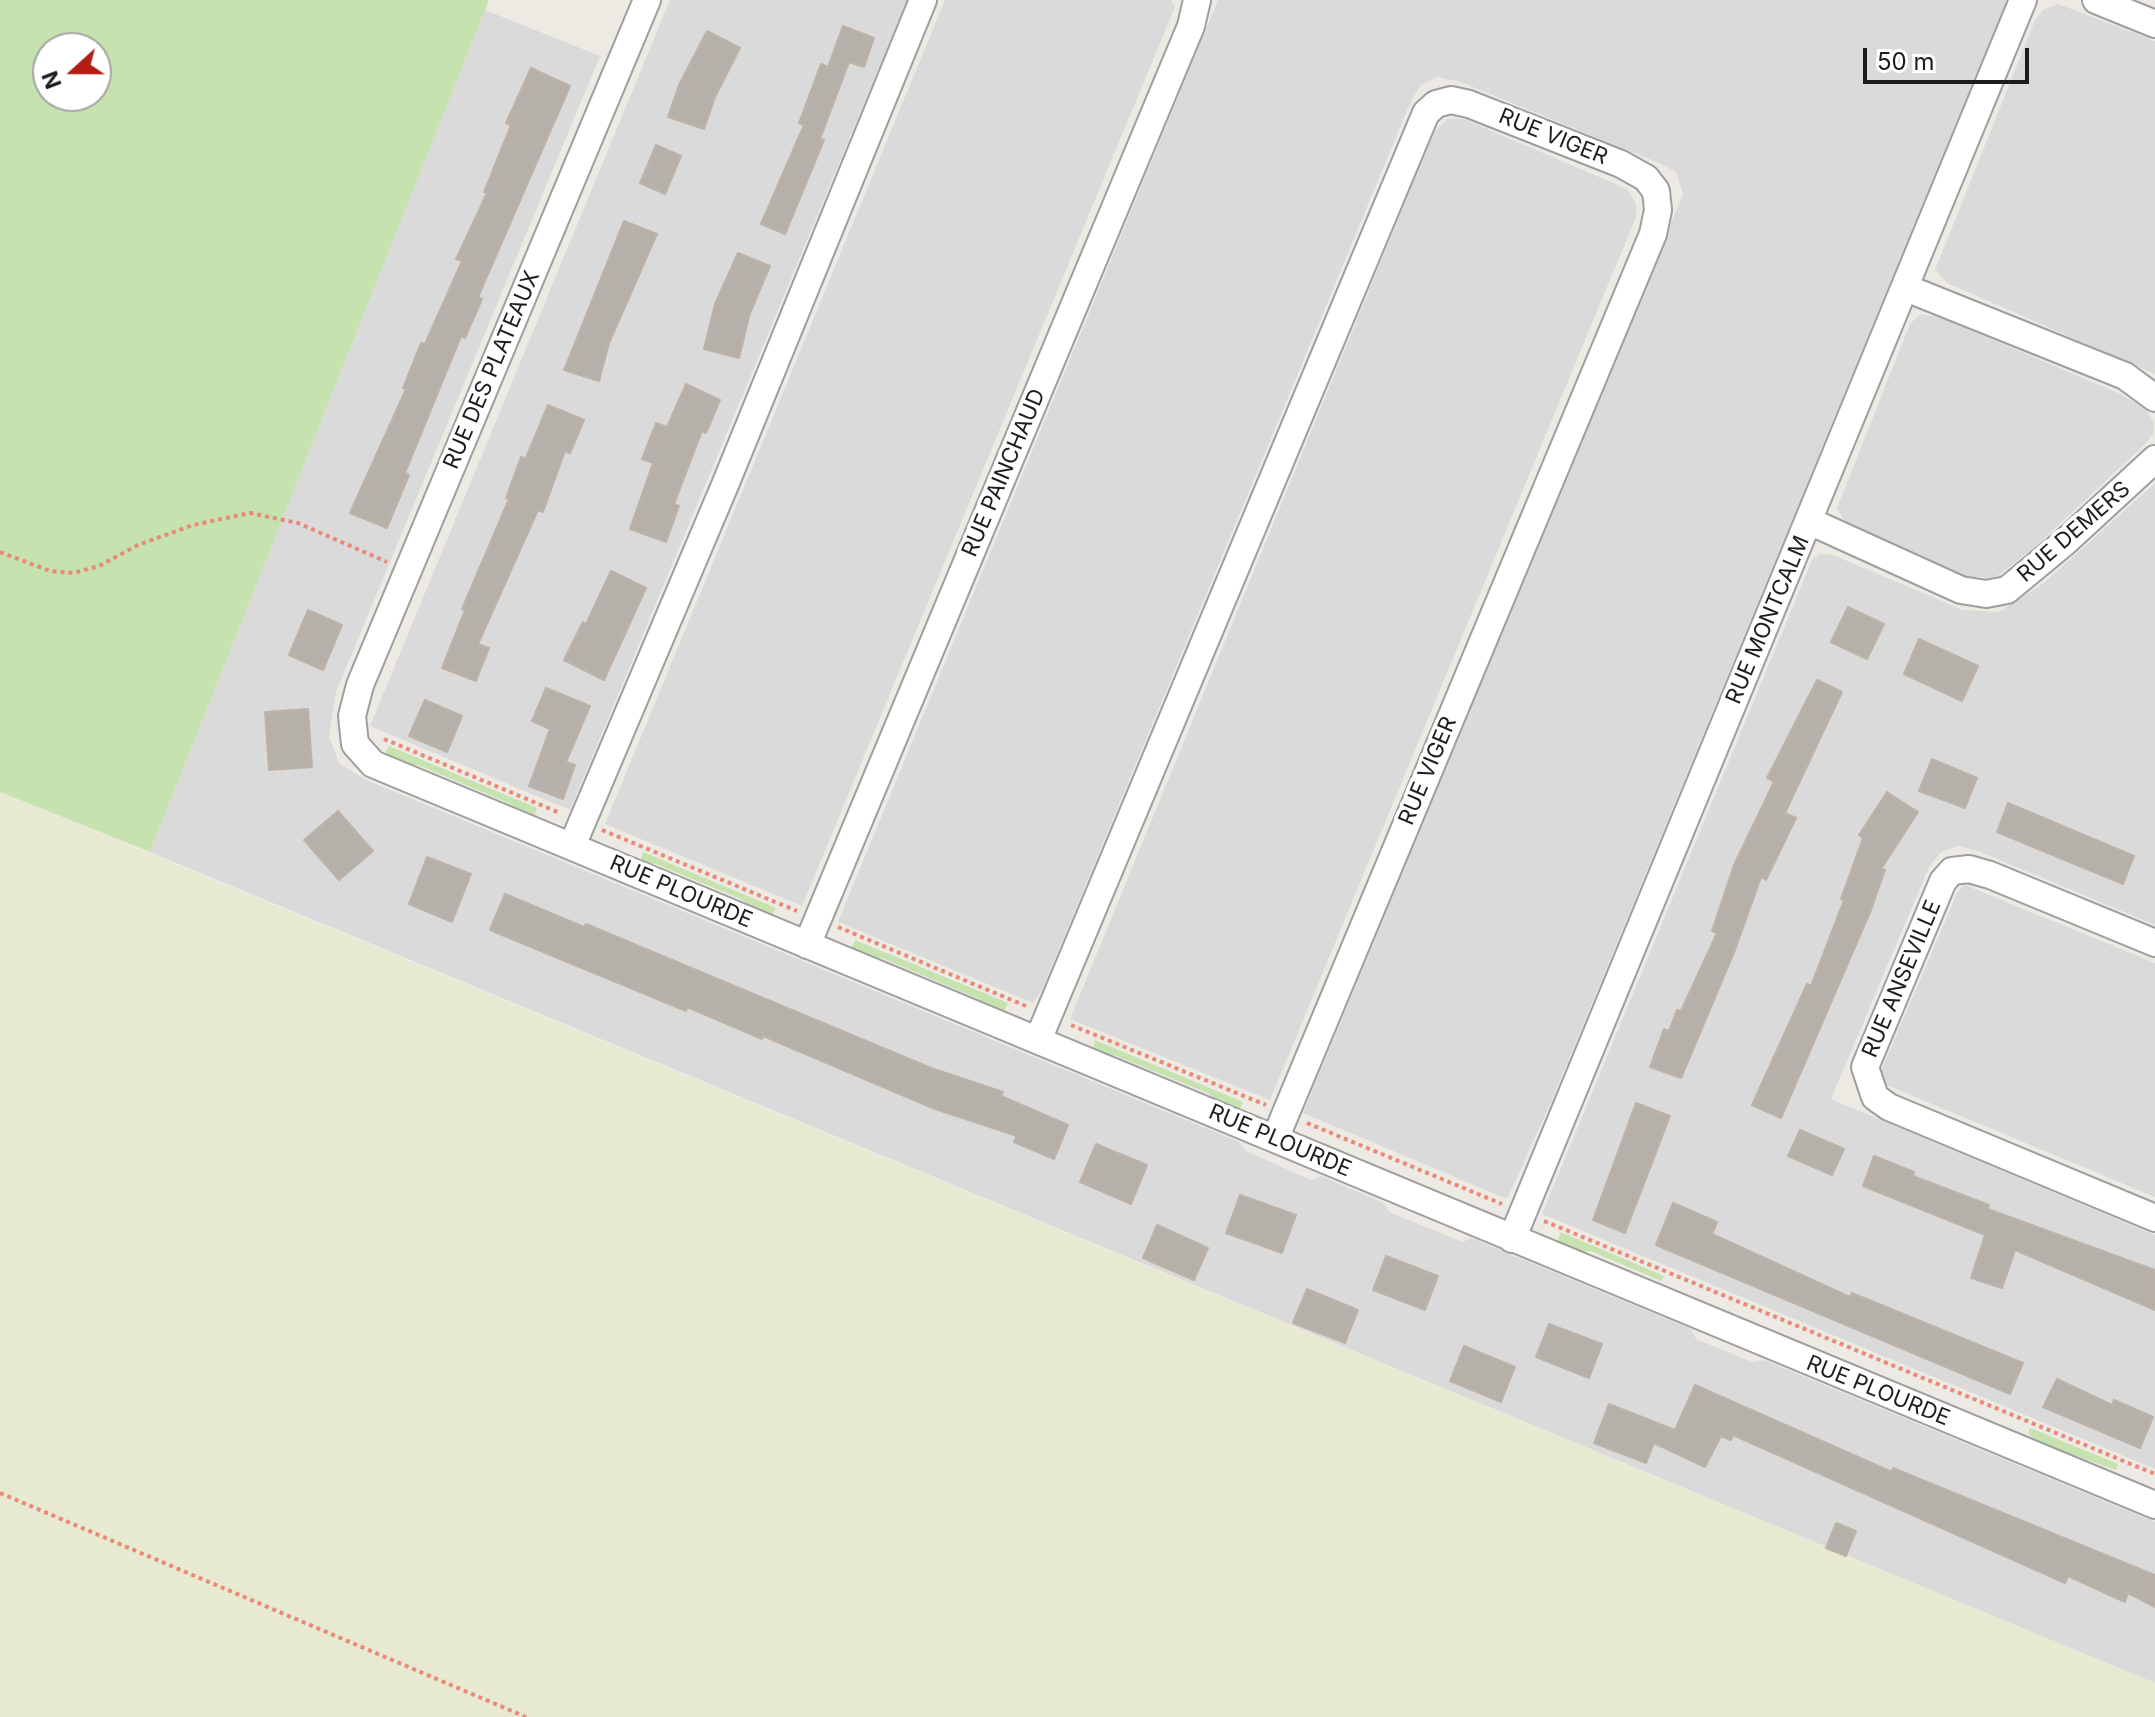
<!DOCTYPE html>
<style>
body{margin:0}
#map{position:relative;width:2155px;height:1717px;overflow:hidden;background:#edeae4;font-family:Inter,sans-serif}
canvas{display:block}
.north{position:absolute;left:32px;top:32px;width:80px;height:80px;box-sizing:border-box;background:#fff;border:2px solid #a5a5a5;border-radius:50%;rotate:249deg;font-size:22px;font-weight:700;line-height:32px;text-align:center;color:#1d1d1d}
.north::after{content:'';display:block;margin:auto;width:28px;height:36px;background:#b41d16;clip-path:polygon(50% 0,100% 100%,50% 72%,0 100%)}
.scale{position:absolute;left:1863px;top:48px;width:166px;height:36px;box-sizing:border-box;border:4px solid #1d1d1d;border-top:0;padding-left:10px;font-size:24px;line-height:28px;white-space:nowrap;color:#1d1d1d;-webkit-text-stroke:6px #fff;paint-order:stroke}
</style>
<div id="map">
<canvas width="2155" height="1717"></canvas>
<div class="north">N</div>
<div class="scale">50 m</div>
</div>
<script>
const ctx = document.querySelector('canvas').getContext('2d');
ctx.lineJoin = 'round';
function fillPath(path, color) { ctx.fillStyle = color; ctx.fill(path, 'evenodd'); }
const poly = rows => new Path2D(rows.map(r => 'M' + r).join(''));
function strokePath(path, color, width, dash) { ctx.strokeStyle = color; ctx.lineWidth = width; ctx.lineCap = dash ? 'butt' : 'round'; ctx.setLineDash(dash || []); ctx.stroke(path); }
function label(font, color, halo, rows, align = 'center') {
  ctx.font = font + ' Inter,sans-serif'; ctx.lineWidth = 7; ctx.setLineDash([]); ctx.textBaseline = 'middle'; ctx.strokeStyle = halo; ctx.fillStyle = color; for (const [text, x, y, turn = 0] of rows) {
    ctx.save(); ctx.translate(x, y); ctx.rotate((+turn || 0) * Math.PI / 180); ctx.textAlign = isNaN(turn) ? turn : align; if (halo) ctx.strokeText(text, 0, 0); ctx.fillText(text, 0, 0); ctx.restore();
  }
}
fillPath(poly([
 [670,0,907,0,570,810,370,726],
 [945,0,1171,0,1175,7,802,906,605,824],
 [1218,0,2007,0,1552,1100,1507,1199,1303,1113,1683,194,1676,172,1659,163,1458,81,1437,77,1421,85,1411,101,1042,990,1033,1003,838,922],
 [2058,4,2155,41,2155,374,1947,283,1935,270,2035,20,2043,10],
 [485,10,600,56,336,692,329,736,339,763,364,779,1239,1142,1246,1151,1311,1180,1321,1176,1384,1203,1389,1212,1463,1242,1471,1238,1691,1329,1696,1339,1752,1362,1764,1360,2155,1522,2155,1683,150,852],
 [1447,119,1464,119,1627,189,1636,203,1636,217,1270,1100,1070,1019,1434,132],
 [1920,314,1942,318,2118,393,2145,408,2154,423,2153,434,2144,445,2034,548,1995,578,1969,577,1846,523,1837,508,1910,324],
 [2155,483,2155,925,1978,851,1958,846,1941,852,1929,867,1831,1099,2155,1235,2155,1469,1542,1214,1812,560,1820,554,1833,555,1963,610,1999,612,2044,583],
 [1965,885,2155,963,2155,1197,1884,1084,1881,1071,1958,891]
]), '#dbdada');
fillPath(poly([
 [0,792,2155,1683,2155,1717,0,1717]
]), '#e7ead1');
fillPath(poly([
 [0,0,489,0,150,852,0,792],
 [48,48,96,48,96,96,48,96],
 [389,746,537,808,533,820,519,814,511,804,418,765,405,767,383,759],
 [643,852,776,908,771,919,755,912,741,899,656,864,640,864],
 [855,940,1008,1003,1002,1016,985,1008,979,999,882,958,868,959,850,952],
 [1095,1040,1243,1102,1238,1113,1219,1104,1210,1094,1114,1055,1093,1053],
 [1561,1232,1664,1276,1661,1281,1591,1251,1575,1252,1556,1245],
 [2030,1428,2118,1464,2116,1470,2036,1442,2028,1433]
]), '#c6e2af');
const building = poly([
 [843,26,874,38,864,67,849,62,820,139,824,140,785,234,761,224,804,125,799,123,821,64,828,67,843,26],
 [707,31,740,48,715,97,704,129,668,117,679,85,707,31],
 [531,68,570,86,478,297,482,299,465,338,461,336,405,473,409,475,387,528,350,513,406,389,403,388,421,343,425,344,462,261,456,259,487,193,484,192,511,125,506,123,531,68],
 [656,145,681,156,665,194,640,183,656,145],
 [624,221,657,234,609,343,599,381,564,370,624,221],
 [738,253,770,266,750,313,739,358,704,349,715,304,738,253],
 [686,384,720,400,706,433,702,431,674,504,679,506,666,542,630,529,653,463,642,459,656,423,667,427,686,384],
 [548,405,584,420,570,453,565,451,543,512,538,510,478,644,489,648,476,681,442,668,465,610,462,609,509,499,506,498,521,457,526,458,548,405],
 [611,571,646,588,604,680,564,660,583,622,586,624,611,571],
 [1848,607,1884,624,1867,659,1831,642,1848,607],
 [308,610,342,625,323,670,289,655,308,610],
 [1919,639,1978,666,1962,701,1904,674,1919,639],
 [1817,680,1842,692,1785,813,1796,818,1766,880,1761,877,1735,950,1681,1078,1650,1067,1664,1029,1669,1031,1677,1010,1681,1011,1717,933,1712,931,1734,865,1774,782,1767,778,1817,680],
 [546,688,590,706,566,762,575,765,563,799,529,786,550,729,532,721,546,688],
 [425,700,462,716,447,752,409,736,425,700],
 [308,709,312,767,269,770,265,712,308,709],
 [1932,759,1977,778,1965,808,1919,791,1932,759],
 [1887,792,1918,812,1881,869,1885,870,1871,910,1781,1118,1752,1105,1807,984,1811,986,1844,900,1841,899,1863,838,1859,835,1887,792],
 [2008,803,2134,856,2123,884,1997,832,2008,803],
 [338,811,373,851,339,880,304,840,338,811],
 [427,857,471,874,452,922,409,904,427,857],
 [505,894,584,927,586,924,931,1068,1003,1092,1001,1096,1068,1125,1054,1159,1014,1142,1017,1136,935,1109,763,1036,762,1039,687,1007,686,1011,490,930,505,894],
 [1636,1103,1670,1116,1625,1233,1593,1220,1636,1103],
 [1800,1130,1844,1149,1832,1175,1788,1156,1800,1130],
 [1096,1144,1147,1165,1131,1204,1080,1182,1096,1144],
 [1874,1156,1914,1172,1913,1176,1989,1205,1988,1209,2155,1270,2155,1310,2015,1250,2002,1288,1971,1278,1985,1235,1863,1186,1874,1156],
 [1240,1195,1296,1215,1282,1253,1226,1233,1240,1195],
 [1673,1203,1717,1222,1712,1234,1850,1297,1852,1293,2023,1363,2010,1394,1656,1245,1673,1203],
 [1157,1225,1208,1248,1194,1280,1143,1258,1157,1225],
 [1386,1256,1438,1276,1425,1310,1373,1290,1386,1256],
 [1307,1289,1358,1310,1345,1343,1293,1323,1307,1289],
 [1549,1324,1602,1344,1589,1378,1536,1357,1549,1324],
 [1464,1346,1515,1367,1501,1402,1450,1381,1464,1346],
 [2057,1379,2112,1405,2114,1400,2153,1417,2140,1448,2043,1407,2057,1379],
 [1695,1385,1892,1472,1893,1468,2155,1575,2155,1607,2128,1593,2125,1602,2068,1576,2065,1583,1733,1435,1731,1440,1721,1436,1705,1467,1654,1443,1646,1463,1594,1443,1609,1404,1675,1430,1695,1385],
 [1836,1523,1856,1531,1846,1556,1826,1548,1836,1523]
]);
fillPath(building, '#b6b0aa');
strokePath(building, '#bdb2a8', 2);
const street = poly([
 [647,0,360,685,352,716,355,744,373,764,2155,1505],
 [2096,0,2155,24],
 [1906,288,2125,376,2155,398],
 [1809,521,1961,590,1986,594,2007,590,2065,542,2155,459],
 [572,846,725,485,923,0],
 [2155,943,1990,875,1969,869,1952,871,1943,881,1865,1067,1875,1097,1889,1107,2155,1218],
 [807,945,1191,26,1197,0],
 [1038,1040,1426,113,1436,104,1451,100,1469,104,1621,164,1646,178,1656,191,1658,210,1653,234,1275,1139],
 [1512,1239,2023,0]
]);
strokePath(street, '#9e9e9e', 30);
strokePath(poly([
 [0,552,50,571,74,573,99,566,138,545,193,525,250,513,298,523,387,562],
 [384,739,560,813],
 [602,830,797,911],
 [838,927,1026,1006],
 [1071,1025,1266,1105],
 [1307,1123,1502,1204],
 [1544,1221,2155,1474],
 [0,1493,526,1717]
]), '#ea8978', 4, [4, 4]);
strokePath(street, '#fff', 26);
label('22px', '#1d1d1d', '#fff', [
 ["RUE VIGER",1553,137,22],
 ["RUE DES PLATEAUX",492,370,-67],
 ["RUE PAINCHAUD",1004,473,-67],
 ["RUE DEMERS",2074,532,-41],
 ["RUE MONTCALM",1768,620,-67],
 ["RUE VIGER",1428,771,-67],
 ["RUE PLOURDE",681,892,23],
 ["RUE ANSEVILLE",1902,979,-67],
 ["RUE PLOURDE",1280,1141,23],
 ["RUE PLOURDE",1878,1391,22]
]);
</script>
